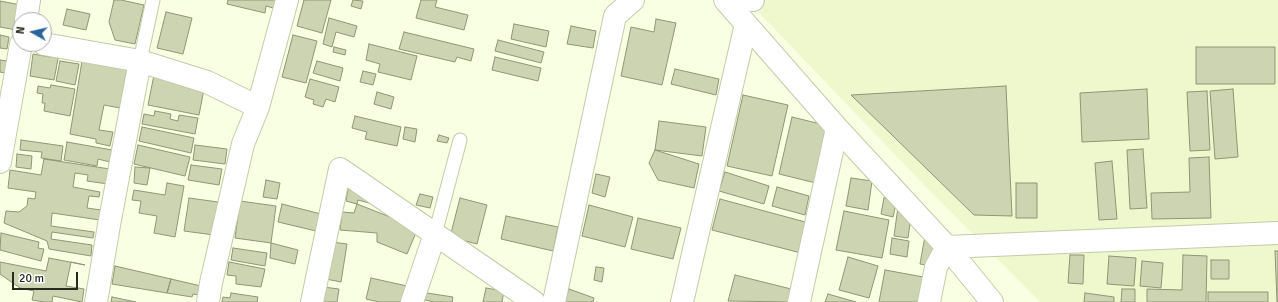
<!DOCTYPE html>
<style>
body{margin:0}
#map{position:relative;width:1278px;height:302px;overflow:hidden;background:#f9ffe3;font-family:Signika,sans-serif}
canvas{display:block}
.north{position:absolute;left:12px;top:12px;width:40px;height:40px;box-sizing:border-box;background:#fff;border:1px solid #a9aaa5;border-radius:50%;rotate:278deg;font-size:11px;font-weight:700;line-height:16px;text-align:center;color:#272a1d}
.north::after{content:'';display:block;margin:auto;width:14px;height:18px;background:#2a649c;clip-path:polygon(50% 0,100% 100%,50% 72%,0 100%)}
.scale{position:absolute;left:12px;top:272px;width:66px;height:18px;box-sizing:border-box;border:2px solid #272a1d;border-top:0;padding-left:5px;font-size:12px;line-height:14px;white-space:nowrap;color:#272a1d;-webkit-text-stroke:3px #fff;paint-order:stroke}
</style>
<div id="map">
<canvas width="1278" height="302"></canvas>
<div class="north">N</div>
<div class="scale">20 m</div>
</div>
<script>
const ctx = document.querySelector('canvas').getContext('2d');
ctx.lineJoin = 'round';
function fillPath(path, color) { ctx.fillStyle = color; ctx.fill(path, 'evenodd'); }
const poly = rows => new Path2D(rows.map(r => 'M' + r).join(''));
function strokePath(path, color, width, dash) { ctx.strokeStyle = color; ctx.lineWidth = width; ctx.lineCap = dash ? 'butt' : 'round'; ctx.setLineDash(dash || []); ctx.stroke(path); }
fillPath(poly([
 [749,0,1278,0,1278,302,1040,302,924,185,763,17]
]), '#eff8cd');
const building = poly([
 [114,0,121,0,144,5,135,44,115,40,109,22,114,0],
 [228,0,279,0,277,9,266,6,265,13,227,4,228,0],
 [304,0,331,0,322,33,297,26,304,0],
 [353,0,363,1,361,9,351,6,353,0],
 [421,0,437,0,435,7,468,15,464,30,416,18,421,0],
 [0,1,21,5,16,30,0,27,0,1],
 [67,9,90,14,86,30,63,25,67,9],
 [166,12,192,18,183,54,157,48,166,12],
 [329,18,357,26,354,37,336,32,332,47,323,44,329,18],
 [656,19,676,23,662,85,621,76,631,27,654,32,656,19],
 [514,24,549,31,546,47,511,39,514,24],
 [571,26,596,31,593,48,567,44,571,26],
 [404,32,474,49,471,61,457,57,455,62,399,49,404,32],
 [0,35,9,37,7,49,0,48,0,35],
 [293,35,317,41,306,83,282,77,293,35],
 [498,40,544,52,541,63,495,51,498,40],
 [369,44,417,56,411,80,378,72,380,64,366,60,369,44],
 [334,47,346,50,345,55,333,52,334,47],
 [1196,47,1275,47,1275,84,1196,84,1196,47],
 [51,53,59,54,54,80,30,76,33,54,50,57,51,53],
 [495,57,541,68,538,81,492,70,495,57],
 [0,60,7,61,5,73,0,72,0,60],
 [60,61,79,64,75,85,56,81,60,61],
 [82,61,127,69,120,108,104,105,99,130,113,132,110,146,96,143,96,139,70,134,82,61],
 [317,61,343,68,340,81,313,73,317,61],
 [675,69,719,79,716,95,671,84,675,69],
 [363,71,376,74,373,85,360,82,363,71],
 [154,75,205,84,199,115,148,105,154,75],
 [310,79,339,87,335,102,326,99,323,107,313,104,314,100,305,97,310,79],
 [51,85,75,89,70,116,44,111,45,103,42,103,43,94,37,93,38,86,50,88,51,85],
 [1006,86,1012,216,974,215,851,95,1006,86],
 [1147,89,1149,139,1082,142,1080,93,1147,89],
 [1233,89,1238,157,1215,159,1210,91,1233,89],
 [1207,91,1210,150,1190,151,1187,92,1207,91],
 [377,92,394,97,391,109,374,104,377,92],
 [743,95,788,105,772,176,727,166,743,95],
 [155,111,171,114,170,119,178,121,179,115,198,118,195,134,142,124,144,114,154,116,155,111],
 [355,116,401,127,397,146,365,139,367,132,352,128,355,116],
 [792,117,833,127,820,184,779,174,792,117],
 [659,121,706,127,702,156,655,150,659,121],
 [142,127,194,138,191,153,139,141,142,127],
 [405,127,417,129,415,142,403,139,405,127],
 [439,135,449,138,447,143,437,141,439,135],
 [21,140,63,146,61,161,41,158,42,152,20,150,21,140],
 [67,142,112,150,110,162,98,159,97,166,64,160,67,142],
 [138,145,190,157,185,176,134,164,138,145],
 [195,145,227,149,225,164,193,160,195,145],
 [1143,149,1147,208,1130,209,1127,150,1143,149],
 [655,150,699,164,694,188,658,180,649,163,655,150],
 [17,154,32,156,31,169,16,167,17,154],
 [1209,157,1211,218,1152,219,1151,193,1190,192,1189,158,1209,157],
 [44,159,110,169,108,184,87,181,88,175,75,173,73,187,100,192,99,197,89,196,87,208,101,210,100,220,52,213,51,226,94,232,93,238,52,232,51,239,92,245,91,256,49,249,47,241,4,223,6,211,19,212,27,206,28,198,35,199,36,192,8,188,10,170,41,175,44,159],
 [1112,161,1117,219,1099,220,1095,163,1112,161],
 [191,165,222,169,219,185,188,180,191,165],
 [135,167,150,168,147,185,134,183,135,167],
 [725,172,769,186,764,204,719,191,725,172],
 [596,174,610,177,605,197,592,193,596,174],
 [851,178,872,181,868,210,846,206,851,178],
 [266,180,280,183,277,199,263,197,266,180],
 [167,183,184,186,175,237,154,233,157,216,139,213,141,201,132,200,134,190,165,195,167,183],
 [1016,183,1037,183,1037,218,1016,218,1016,183],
 [777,187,809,196,805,215,772,206,777,187],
 [348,189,371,195,369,203,358,200,357,204,346,201,348,189],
 [420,194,433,197,430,208,416,205,420,194],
 [189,198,218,202,214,235,184,231,189,198],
 [460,198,487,205,477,244,450,237,460,198],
 [884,198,897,200,893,217,881,214,884,198],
 [720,199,809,223,801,253,712,230,720,199],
 [240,201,276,206,271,243,235,238,240,201],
 [282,204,321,214,316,231,278,222,282,204],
 [357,204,418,228,407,254,377,242,377,233,340,230,342,212,354,213,357,204],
 [589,205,633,217,625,247,582,236,589,205],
 [898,207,912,209,908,238,894,236,898,207],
 [844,211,889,220,882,258,836,250,844,211],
 [506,216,558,227,553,251,501,239,506,216],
 [638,218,681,228,673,259,631,249,638,218],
 [1,233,39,242,38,248,44,249,41,261,0,250,1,233],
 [925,236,937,239,932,266,920,264,925,236],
 [892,238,909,241,907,257,890,254,892,238],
 [332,242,347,244,341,282,326,279,332,242],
 [271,243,298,250,295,264,270,258,271,243],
 [233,248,267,253,265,266,231,260,233,248],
 [1275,251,1278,251,1278,302,1277,302,1275,251],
 [1070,255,1084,255,1083,284,1068,283,1070,255],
 [1183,255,1207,256,1206,302,1147,302,1147,289,1182,290,1183,255],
 [1109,256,1136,258,1134,286,1107,284,1109,256],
 [848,257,878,266,869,298,839,290,848,257],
 [49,258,85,265,71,262,66,286,84,289,82,302,53,296,52,302,44,302,32,300,34,291,20,288,0,274,0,262,46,271,49,258],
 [1211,260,1229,260,1229,279,1211,279,1211,260],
 [1142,261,1163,263,1161,288,1140,286,1142,261],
 [229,262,265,269,261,287,236,284,236,276,227,275,229,262],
 [115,266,171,279,167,293,112,284,115,266],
 [596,267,604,268,602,282,594,280,596,267],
 [885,270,929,278,924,302,879,302,885,270],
 [735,275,795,290,792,302,728,301,735,275],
 [371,278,407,286,403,302,379,302,366,299,371,278],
 [171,279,201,286,199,295,193,294,192,297,167,293,171,279],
 [323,287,339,289,337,302,321,302,323,287],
 [486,288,504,291,502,302,483,302,486,288],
 [569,289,594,298,593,302,564,302,569,289],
 [1122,289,1135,289,1135,302,1121,302,1122,289],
 [1208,292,1268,292,1268,302,1208,302,1208,292],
 [231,293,258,297,257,302,222,302,223,297,230,298,231,293],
 [427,293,453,297,452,302,434,302,425,300,427,293],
 [1085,293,1114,297,1114,302,1084,302,1085,293],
 [828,294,856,302,825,302,828,294],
 [112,297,136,302,111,302,112,297]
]);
fillPath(building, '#cdd4b2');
strokePath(building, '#8f9676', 1);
const lane = poly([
 [140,61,153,0],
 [435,234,460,140]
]);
const street = poly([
 [725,0,837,128,947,247,992,302],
 [726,1,753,0],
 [26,20,29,0],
 [44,44,140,61,207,82,258,107],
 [0,162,21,44],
 [96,302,109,225,140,61],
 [208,302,211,283,243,144,258,107,287,0],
 [312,302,340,169,534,302],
 [412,302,435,234],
 [554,302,615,16,633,0],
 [682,302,746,24],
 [799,302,837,128],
 [929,302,936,267,947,247,1278,233]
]);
strokePath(lane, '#c4cba9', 15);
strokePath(street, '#c4cba9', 24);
strokePath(lane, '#fff', 13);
strokePath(street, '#fff', 22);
</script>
